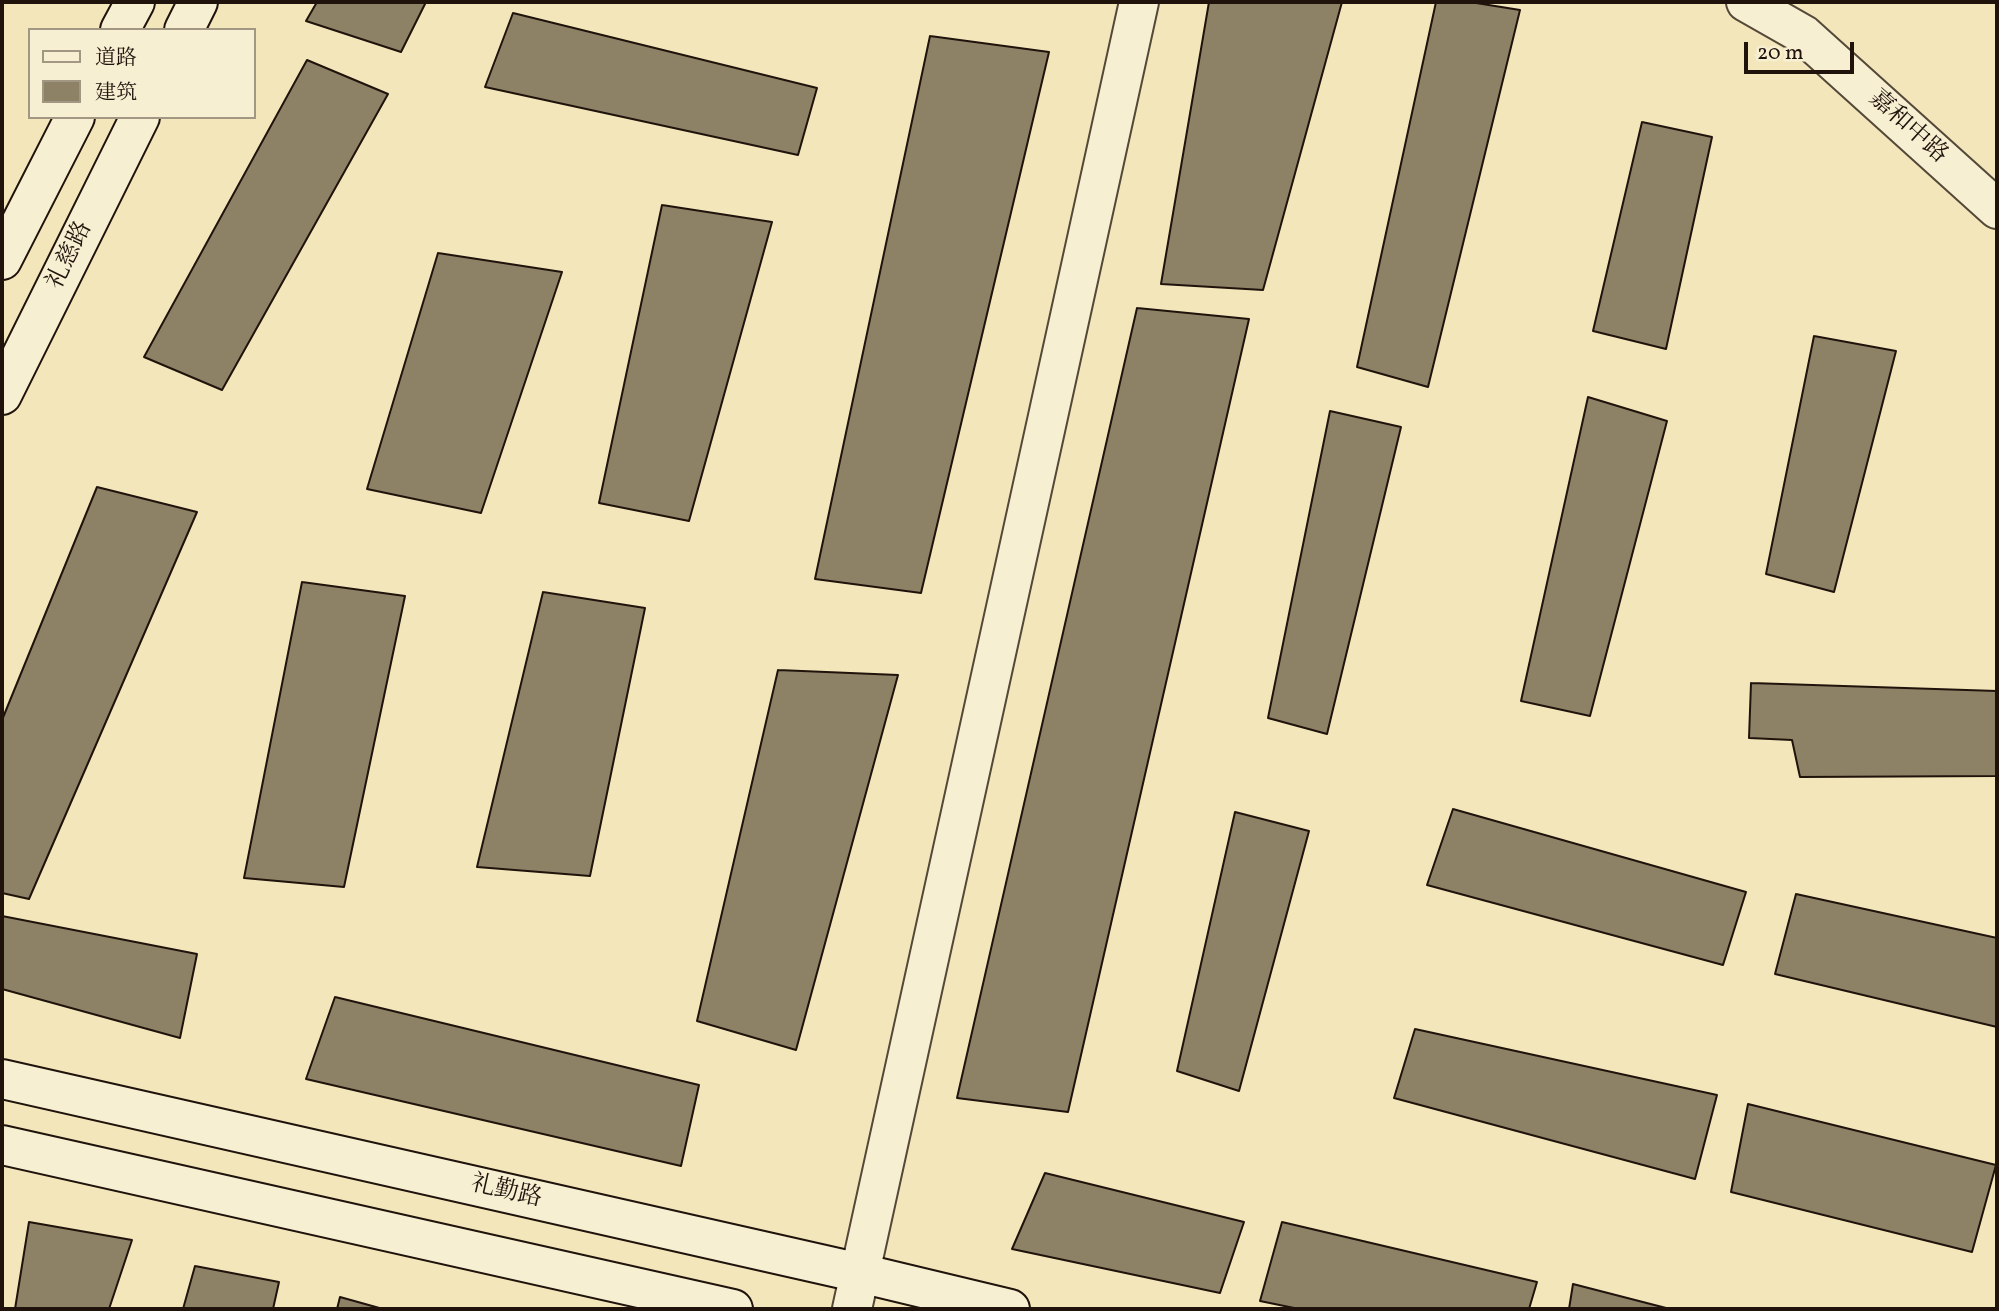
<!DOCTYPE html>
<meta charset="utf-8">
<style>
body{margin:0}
#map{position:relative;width:1999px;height:1311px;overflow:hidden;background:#f3e6ba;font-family:Vollkorn,"Noto Serif SC",serif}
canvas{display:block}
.frame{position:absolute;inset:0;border:4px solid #1f130c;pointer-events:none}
.legend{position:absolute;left:28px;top:28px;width:228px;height:91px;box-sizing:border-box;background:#f7efd2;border:2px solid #a19783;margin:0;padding:9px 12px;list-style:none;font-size:21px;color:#1f130c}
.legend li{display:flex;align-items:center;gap:14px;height:35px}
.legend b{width:35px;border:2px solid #a19783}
.scale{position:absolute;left:1744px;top:42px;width:110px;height:32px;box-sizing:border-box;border:4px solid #1f130c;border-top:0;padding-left:9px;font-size:21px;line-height:24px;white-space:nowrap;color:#1f130c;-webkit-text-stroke:5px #f7efd2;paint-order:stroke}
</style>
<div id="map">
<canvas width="1999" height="1311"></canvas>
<div class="frame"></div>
<ul class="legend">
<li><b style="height:9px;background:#f7efd2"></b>道路</li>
<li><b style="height:19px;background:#8d8166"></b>建筑</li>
</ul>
<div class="scale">20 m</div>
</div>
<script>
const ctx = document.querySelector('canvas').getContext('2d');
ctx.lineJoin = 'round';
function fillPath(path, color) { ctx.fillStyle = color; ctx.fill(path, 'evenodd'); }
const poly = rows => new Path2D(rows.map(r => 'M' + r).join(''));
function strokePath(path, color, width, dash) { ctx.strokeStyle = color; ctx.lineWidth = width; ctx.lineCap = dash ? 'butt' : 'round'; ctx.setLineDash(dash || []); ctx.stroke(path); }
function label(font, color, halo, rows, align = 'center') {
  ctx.font = font + ' Vollkorn,"Noto Serif SC",serif'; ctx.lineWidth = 5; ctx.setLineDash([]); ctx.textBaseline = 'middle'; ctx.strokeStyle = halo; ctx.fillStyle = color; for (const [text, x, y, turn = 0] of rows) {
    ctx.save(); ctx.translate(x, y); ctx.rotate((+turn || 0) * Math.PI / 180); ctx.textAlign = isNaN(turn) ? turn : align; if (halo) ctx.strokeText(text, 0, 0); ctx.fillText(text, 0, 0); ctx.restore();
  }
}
const building = poly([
 [317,2,426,2,401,52,306,21,317,2],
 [1209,2,1342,2,1263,290,1161,284,1209,2],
 [1436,2,1470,2,1520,10,1428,387,1357,367,1436,2],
 [513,13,817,88,798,155,485,87,513,13],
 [930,36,1049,52,921,593,815,579,930,36],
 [307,60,388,94,222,390,144,357,307,60],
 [1642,122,1712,137,1666,349,1593,331,1642,122],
 [662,205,772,222,689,521,599,503,662,205],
 [438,253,562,272,481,513,367,489,438,253],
 [1137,308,1249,319,1068,1112,957,1098,1137,308],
 [1814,336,1896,351,1834,592,1766,574,1814,336],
 [1588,397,1667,421,1590,716,1521,701,1588,397],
 [1330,411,1401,427,1327,734,1268,718,1330,411],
 [97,487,197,512,29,899,2,893,2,720,97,487],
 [302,582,405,596,344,887,244,878,302,582],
 [543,592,645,608,590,876,477,867,543,592],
 [778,670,898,675,796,1050,697,1021,778,670],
 [1751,683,1997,691,1997,776,1800,777,1792,740,1749,738,1751,683],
 [1453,809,1746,892,1723,965,1427,885,1453,809],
 [1235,812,1309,831,1239,1091,1177,1071,1235,812],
 [1796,894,1997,938,1997,1027,1775,974,1796,894],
 [2,916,197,954,180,1038,2,989,2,916],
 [335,997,699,1085,681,1166,306,1079,335,997],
 [1415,1029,1717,1095,1695,1179,1394,1098,1415,1029],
 [1748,1104,1996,1165,1972,1252,1731,1192,1748,1104],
 [1045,1173,1244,1222,1220,1293,1012,1249,1045,1173],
 [29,1222,132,1240,109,1309,15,1309,29,1222],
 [1282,1222,1537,1282,1529,1309,1299,1309,1260,1301,1282,1222],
 [195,1266,279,1282,273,1309,183,1309,195,1266],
 [1573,1284,1670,1309,1569,1309,1573,1284],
 [340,1297,383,1309,337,1309,340,1297]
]);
fillPath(building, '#8d8166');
strokePath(building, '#1f130c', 2);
const minor = poly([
 [852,1309,1139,2]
]);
const tertiary = poly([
 [1746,2,1804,35,1997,209]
]);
const secondary = poly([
 [120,30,135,2],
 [184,30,198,2],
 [2,260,75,117],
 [2,395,140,117],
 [2,1079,860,1273,1010,1309],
 [2,1145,733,1309]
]);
strokePath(minor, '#544838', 42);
strokePath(tertiary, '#544838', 42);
strokePath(secondary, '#1f130c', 42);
strokePath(minor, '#f7efd2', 38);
strokePath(tertiary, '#f7efd2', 38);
strokePath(secondary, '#f7efd2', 38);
label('24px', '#1f130c', '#f7efd2', [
 ["嘉和中路",1907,128,42],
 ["礼慈路",71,256,-64],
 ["礼勤路",506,1193,13]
]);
</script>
